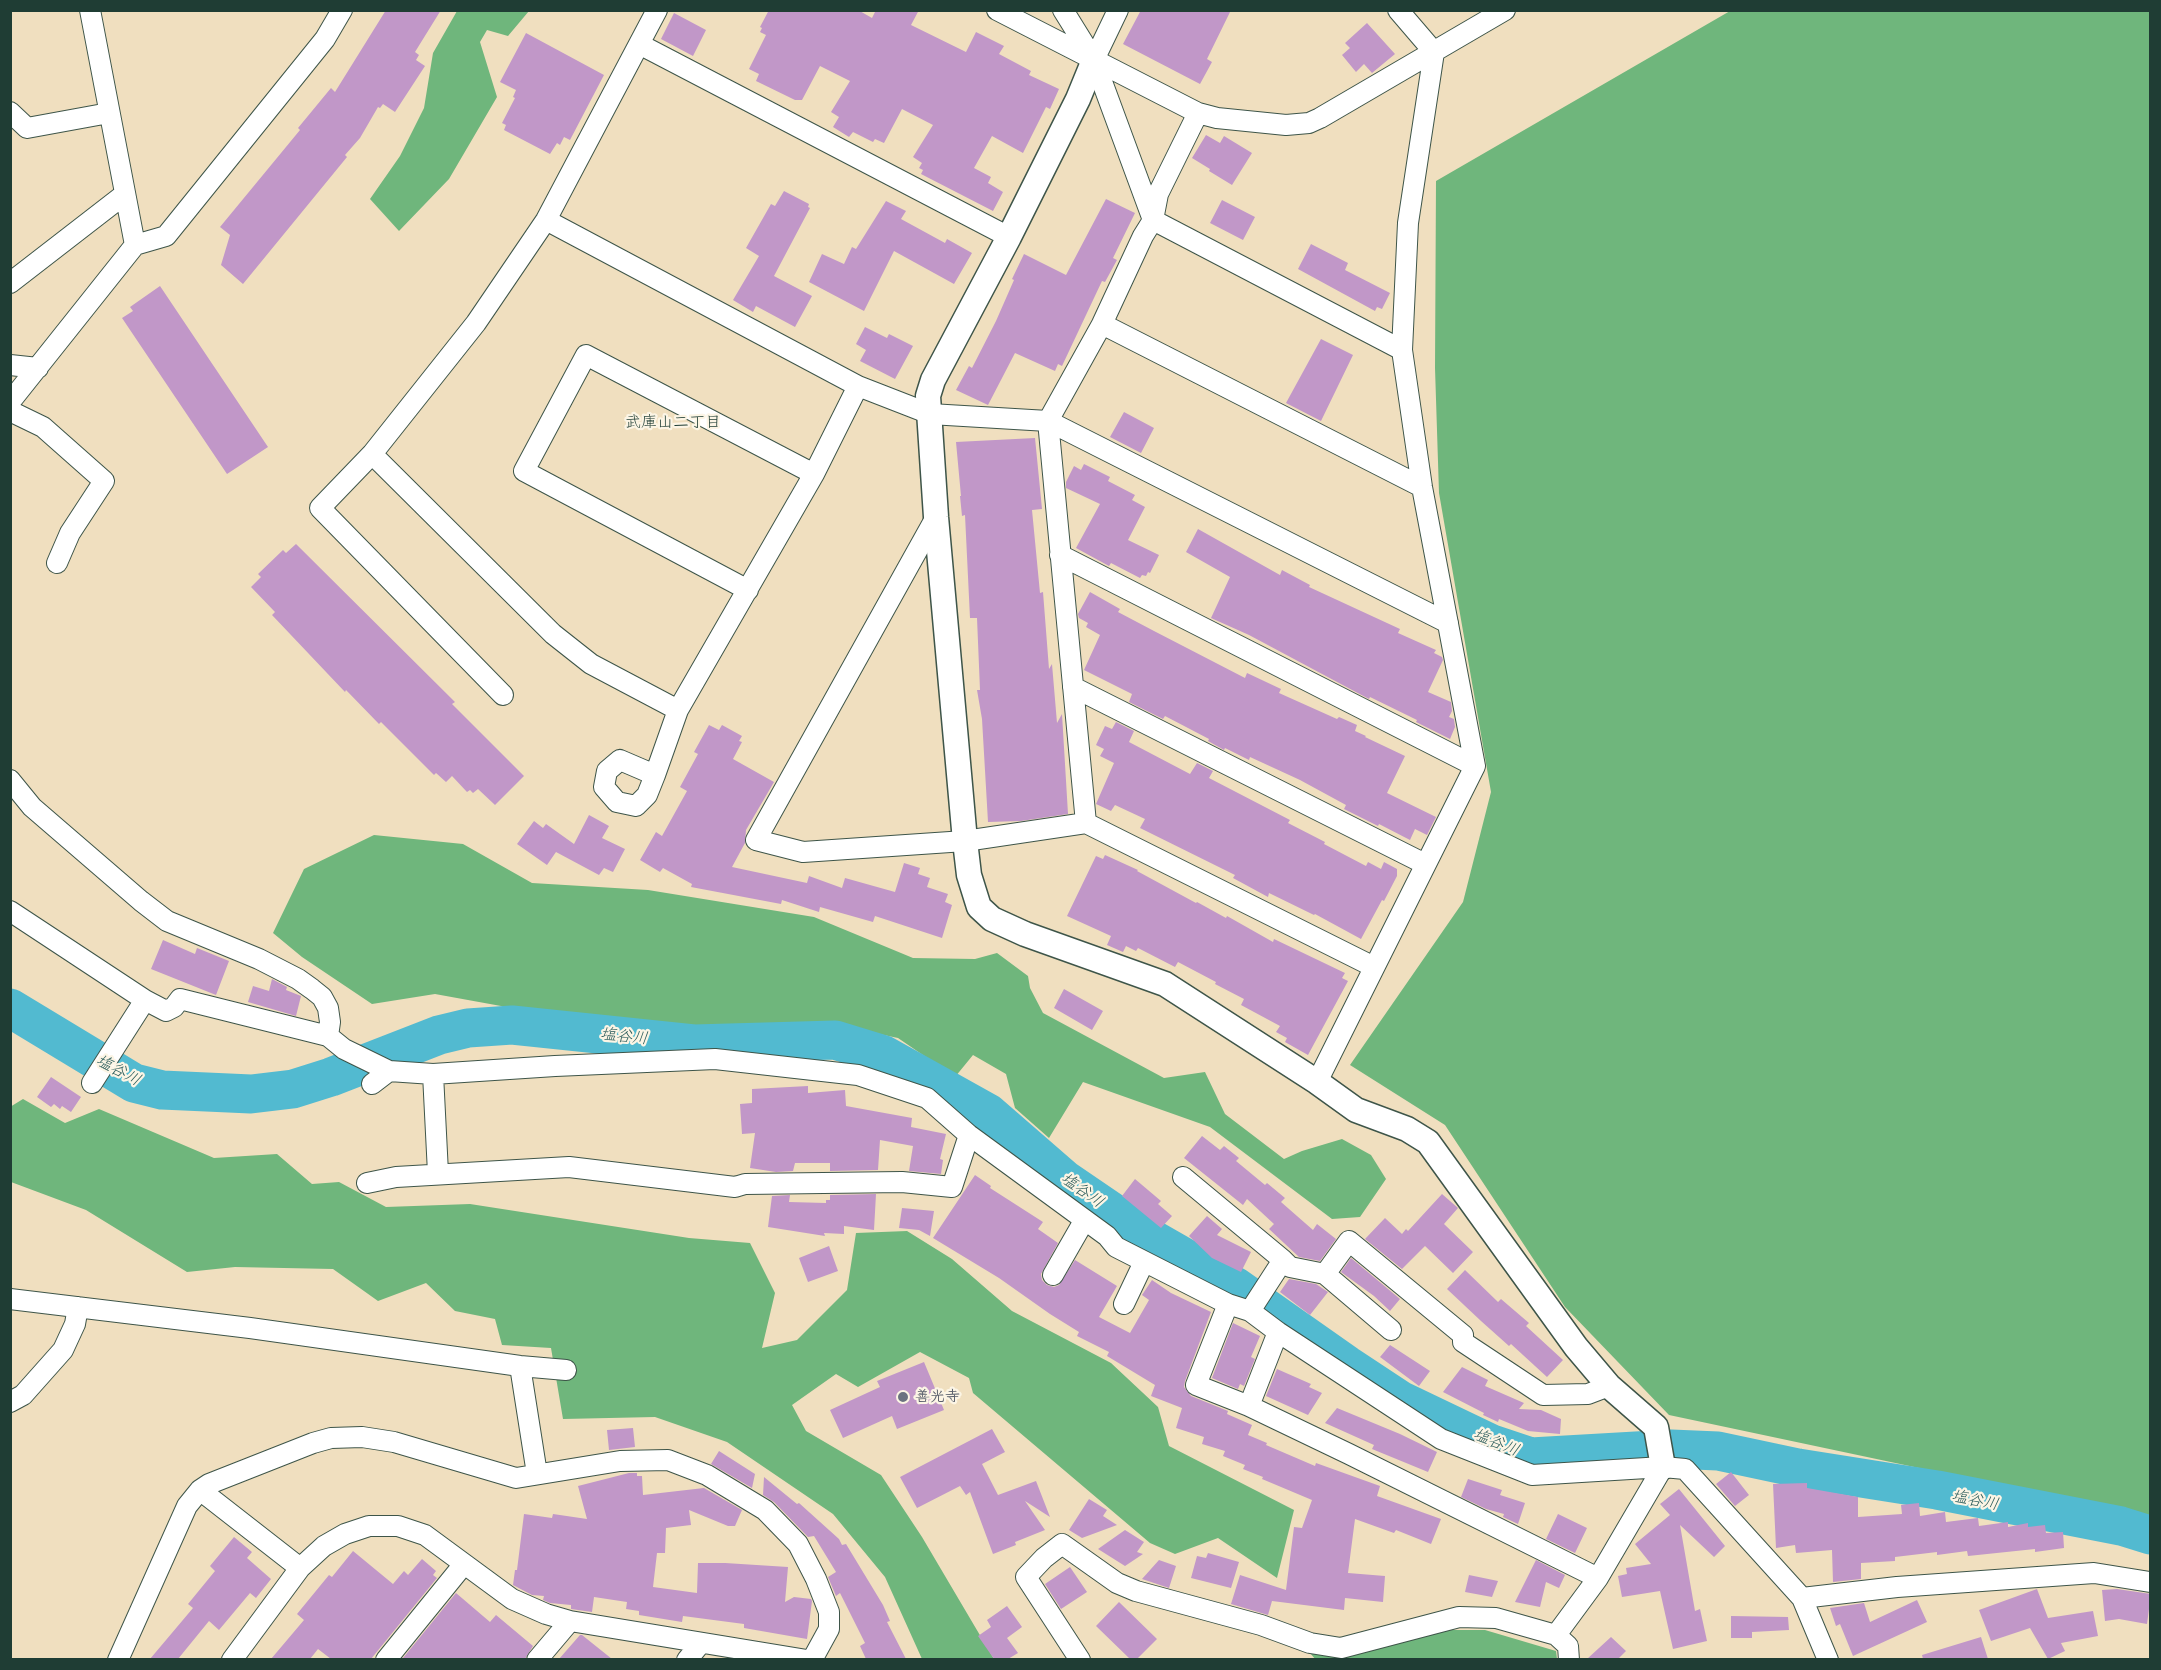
<!DOCTYPE html>
<meta charset="utf-8">
<style>
body{margin:0}
#map{position:relative;width:2161px;height:1670px;overflow:hidden;background:#f0dfbf;font-family:"Balsamiq Sans",sans-serif}
canvas{display:block}
.frame{position:absolute;inset:0;border:12px solid #1f3d34;pointer-events:none}
</style>
<div id="map">
<canvas width="2161" height="1670"></canvas>
<div class="frame"></div>
</div>
<script>
const ctx = document.querySelector('canvas').getContext('2d');
ctx.lineJoin = 'round';
function fillPath(path, color) { ctx.fillStyle = color; ctx.fill(path, 'evenodd'); }
const poly = rows => new Path2D(rows.map(r => 'M' + r).join(''));
function strokePath(path, color, width, dash) { ctx.strokeStyle = color; ctx.lineWidth = width; ctx.lineCap = dash ? 'butt' : 'round'; ctx.setLineDash(dash || []); ctx.stroke(path); }
function label(font, color, halo, rows, align = 'center') {
  ctx.font = font + ' "Balsamiq Sans","Klee One",sans-serif'; ctx.lineWidth = 4.5; ctx.setLineDash([]); ctx.textBaseline = 'middle'; ctx.strokeStyle = halo; ctx.fillStyle = color; for (const [text, x, y, turn = 0] of rows) {
    ctx.save(); ctx.translate(x, y); ctx.rotate((+turn || 0) * Math.PI / 180); ctx.textAlign = isNaN(turn) ? turn : align; if (halo) ctx.strokeText(text, 0, 0); ctx.fillText(text, 0, 0); ctx.restore();
  }
}
fillPath(poly([
 [457,11,529,11,508,36,487,30,480,42,497,97,449,179,399,231,370,199,400,156,424,108,433,53],
 [1730,11,2150,11,2150,1517,1669,1415,1565,1307,1445,1125,1350,1065,1463,902,1491,792,1439,493,1435,368,1436,181],
 [374,835,463,844,532,883,648,890,814,917,913,958,975,959,997,953,1028,976,1030,988,1043,1013,1164,1078,1205,1072,1225,1114,1284,1159,1302,1151,1342,1139,1371,1155,1386,1179,1360,1217,1332,1219,1210,1127,1083,1082,1049,1138,1015,1108,1006,1074,973,1055,955,1077,898,1038,831,1024,772,1032,663,1030,534,1012,435,994,372,1004,302,957,273,933,304,869],
 [23,1099,65,1123,99,1109,214,1158,277,1154,312,1184,339,1182,386,1207,470,1204,689,1238,750,1243,775,1293,762,1348,797,1340,847,1290,856,1233,907,1231,952,1259,1012,1311,1111,1363,1158,1407,1169,1446,1294,1510,1277,1578,1218,1538,1175,1554,1150,1543,973,1393,969,1378,920,1352,858,1387,836,1374,792,1405,806,1431,881,1475,922,1537,994,1659,922,1659,885,1577,833,1514,727,1442,655,1417,563,1419,551,1348,502,1345,495,1319,455,1311,426,1283,378,1301,333,1269,235,1267,187,1272,86,1210,11,1182,10,1107],
 [1426,1630,1485,1630,1556,1651,1557,1659,1316,1660,1310,1653]
]), '#6fb67c');
strokePath(poly([
 [10,1008,134,1083,162,1090,251,1094,293,1089,331,1077,439,1035,468,1028,512,1025,694,1044,835,1040,884,1055,988,1113,1064,1179,1152,1239,1236,1287,1347,1365,1400,1400,1492,1444,1531,1457,1671,1449,1718,1451,1798,1468,1937,1490,2121,1526,2150,1535]
]), '#52bad0', 39);
fillPath(poly([
 [386,10,441,10,415,52,419,55,416,60,425,66,395,112,383,104,380,108,378,107,360,138,345,155,347,157,243,284,221,265,230,235,220,227,300,130,298,128,331,88,335,92],
 [769,10,858,10,872,18,876,10,919,10,911,25,966,52,976,32,1004,46,999,54,1031,71,1029,75,1059,89,1050,109,1046,107,1023,153,992,136,974,168,991,177,988,183,1003,192,993,211,921,174,923,170,919,168,922,163,913,157,933,125,902,109,884,143,875,139,873,142,853,132,849,137,833,127,839,117,831,112,850,81,820,66,802,100,795,100,756,81,759,74,749,69,766,35,760,32,762,28,760,27],
 [1141,10,1231,10,1207,59,1212,62,1200,84,1123,44],
 [674,13,706,30,693,56,661,39],
 [1367,23,1395,54,1372,73,1364,64,1356,72,1342,55,1350,48,1345,43],
 [526,33,604,75,570,140,564,137,560,145,557,143,550,154,504,130,506,125,502,123,515,98,513,97,516,90,500,82],
 [1206,135,1220,143,1224,136,1252,153,1232,185,1209,171,1210,169,1192,158],
 [784,191,809,204,808,207,810,208,774,276,812,296,795,327,756,306,753,312,733,300,759,256,746,248,771,204,775,206],
 [1106,199,1135,213,1113,258,1117,260,1105,282,1102,281,1062,366,1058,364,1055,371,1015,353,988,405,956,390,969,366,972,368,996,321,1014,280,1012,279,1024,254,1066,275],
 [1222,200,1255,217,1243,240,1210,223],
 [886,201,906,211,901,219,945,243,947,239,972,253,954,284,894,251,864,311,809,282,822,254,844,264,852,247,856,249],
 [1311,244,1348,263,1345,270,1390,293,1382,309,1377,307,1375,311,1298,269],
 [160,286,268,447,227,474,122,318,133,311,130,307],
 [865,327,887,338,889,334,913,346,895,379,860,361,866,350,856,344],
 [1321,339,1353,355,1321,421,1286,403],
 [1124,412,1154,428,1141,453,1110,437],
 [1035,438,1042,509,1032,510,1040,593,1043,592,1049,669,1052,664,1057,723,1062,714,1068,814,1021,821,988,822,982,719,977,690,980,690,977,618,970,618,965,515,962,516,960,496,961,496,956,442],
 [1084,464,1110,477,1108,481,1135,495,1132,500,1145,507,1128,540,1159,555,1150,573,1148,572,1146,576,1142,575,1140,578,1111,563,1109,566,1076,548,1100,504,1066,488,1066,482,1074,466,1081,470],
 [1198,529,1280,575,1282,570,1310,585,1309,587,1400,629,1398,633,1436,650,1434,653,1442,657,1443,660,1428,692,1451,702,1452,711,1449,717,1454,719,1455,727,1450,739,1416,722,1417,720,1370,697,1369,699,1249,635,1211,618,1230,577,1186,552],
 [296,544,455,702,452,704,524,776,495,805,478,789,473,793,470,790,467,792,452,776,446,782,436,773,434,775,381,722,379,724,346,690,345,692,272,615,275,612,251,587,261,577,258,574,283,550,286,553],
 [1090,592,1120,609,1118,612,1154,631,1245,678,1247,673,1281,689,1279,693,1337,719,1339,717,1357,725,1355,731,1366,736,1365,737,1405,756,1387,793,1436,817,1427,835,1415,829,1410,840,1379,824,1378,826,1344,809,1346,805,1300,780,1250,757,1249,760,1225,748,1224,750,1208,741,1209,739,1165,716,1163,719,1129,702,1132,694,1084,670,1100,635,1086,627,1088,623,1079,618,1078,614],
 [1116,722,1134,731,1129,742,1190,774,1197,763,1213,771,1209,778,1290,820,1288,823,1325,842,1324,844,1366,866,1368,862,1381,869,1384,862,1397,869,1397,876,1384,901,1382,900,1361,939,1315,914,1314,915,1269,893,1268,897,1233,878,1235,875,1140,828,1145,819,1115,805,1111,811,1096,804,1114,763,1100,756,1104,749,1096,745,1105,726,1112,729],
 [709,725,719,730,722,725,742,736,739,741,742,742,733,759,774,782,746,830,745,843,732,867,807,883,809,876,842,888,845,878,895,892,904,863,920,868,918,874,930,878,927,887,948,894,945,902,952,905,942,938,875,916,873,922,820,907,819,912,782,900,781,904,691,887,692,884,663,868,660,872,640,860,656,832,662,836,687,791,680,787,698,754,694,752],
 [589,815,609,826,602,838,625,849,613,872,604,868,599,875,556,852,547,865,517,844,534,821,543,828,546,824,574,844],
 [1105,855,1138,870,1137,871,1196,903,1197,902,1226,918,1227,916,1273,942,1274,939,1345,973,1342,978,1348,981,1308,1055,1285,1042,1287,1038,1276,1032,1280,1026,1241,1005,1244,999,1215,984,1216,982,1178,962,1175,967,1138,948,1136,951,1126,946,1123,952,1107,945,1111,936,1067,916,1096,856,1103,859],
 [163,940,195,954,197,948,229,961,216,995,151,969],
 [272,979,287,987,286,990,301,996,296,1016,248,1002,253,986,269,991],
 [1064,989,1103,1011,1092,1030,1054,1008],
 [51,1077,81,1097,71,1112,62,1106,60,1109,54,1104,51,1107,37,1097],
 [808,1086,808,1093,845,1090,846,1106,912,1118,911,1127,946,1134,940,1159,943,1160,941,1174,909,1171,913,1146,880,1140,878,1170,830,1171,830,1163,795,1163,793,1171,776,1172,750,1168,755,1133,742,1134,740,1104,752,1103,752,1089],
 [1202,1136,1220,1150,1224,1146,1239,1158,1236,1161,1265,1185,1267,1183,1285,1198,1281,1202,1313,1230,1317,1224,1336,1239,1320,1261,1299,1257,1269,1229,1274,1224,1247,1199,1243,1205,1184,1158],
 [975,1175,991,1186,990,1188,1043,1222,1038,1229,1058,1243,1041,1274,1042,1280,1047,1285,1054,1287,1059,1285,1075,1260,1117,1286,1099,1317,1130,1333,1149,1300,1142,1295,1152,1280,1171,1293,1211,1312,1185,1381,1184,1387,1191,1396,1228,1411,1227,1414,1252,1425,1248,1435,1267,1443,1266,1445,1315,1466,1316,1463,1380,1486,1377,1496,1441,1519,1431,1544,1396,1530,1394,1533,1355,1519,1348,1573,1385,1576,1383,1602,1345,1598,1344,1610,1272,1601,1268,1615,1231,1604,1240,1575,1286,1590,1294,1527,1302,1528,1312,1500,1262,1479,1263,1477,1243,1469,1245,1465,1223,1456,1225,1451,1202,1444,1204,1437,1176,1428,1182,1408,1151,1396,1155,1385,1107,1356,1109,1352,1077,1336,1079,1332,1050,1314,999,1278,933,1238],
 [1135,1179,1161,1201,1158,1204,1172,1216,1161,1228,1122,1196],
 [876,1194,874,1230,844,1226,844,1234,824,1233,825,1236,768,1227,772,1196,790,1195,789,1202,826,1203,826,1200,830,1200,830,1195],
 [1442,1194,1458,1208,1444,1224,1473,1252,1453,1273,1425,1246,1402,1269,1365,1239,1385,1218,1402,1234,1406,1229,1408,1231],
 [902,1208,934,1211,930,1236,919,1230,899,1228],
 [1207,1216,1222,1229,1217,1235,1251,1252,1241,1272,1212,1258,1189,1236],
 [829,1246,838,1271,808,1282,799,1258],
 [1351,1258,1400,1299,1390,1311,1374,1296,1341,1272],
 [1465,1270,1498,1302,1501,1299,1529,1323,1526,1326,1563,1360,1547,1377,1511,1344,1509,1346,1481,1321,1447,1289],
 [1289,1279,1316,1284,1328,1292,1310,1315,1280,1292],
 [1233,1323,1260,1336,1251,1357,1255,1359,1244,1386,1240,1384,1238,1389,1212,1378],
 [1390,1345,1430,1371,1419,1386,1380,1357],
 [924,1362,944,1410,897,1429,892,1416,843,1438,830,1410,880,1387,877,1381],
 [1462,1367,1488,1380,1485,1386,1524,1403,1519,1409,1541,1410,1561,1419,1560,1434,1528,1431,1499,1419,1498,1422,1483,1415,1484,1413,1443,1392],
 [1277,1369,1311,1384,1309,1387,1322,1393,1308,1415,1266,1396],
 [1337,1408,1400,1434,1437,1452,1428,1472,1372,1449,1374,1445,1325,1423],
 [633,1428,635,1447,609,1450,607,1430],
 [992,1429,1005,1452,982,1464,998,1495,1036,1481,1050,1517,1025,1501,1045,1530,1015,1542,1016,1545,993,1554,970,1492,966,1495,960,1486,917,1508,900,1477],
 [719,1451,755,1474,752,1488,711,1464],
 [1731,1472,1749,1495,1735,1506,1716,1484],
 [629,1473,637,1473,637,1476,642,1476,643,1495,704,1488,742,1510,735,1526,728,1526,689,1510,691,1525,666,1528,665,1553,657,1553,653,1587,697,1593,698,1563,725,1563,788,1567,785,1602,794,1597,811,1599,812,1601,807,1639,744,1628,744,1624,683,1616,682,1622,639,1615,639,1611,626,1609,627,1602,594,1597,592,1612,571,1609,571,1605,550,1603,543,1600,544,1596,532,1595,513,1585,515,1570,517,1570,524,1514,552,1518,553,1514,587,1519,578,1486],
 [764,1477,797,1504,799,1503,839,1539,842,1545,846,1544,883,1605,890,1621,887,1622,906,1659,866,1659,860,1646,865,1643,840,1593,836,1596,828,1577,836,1572,814,1536,808,1537,774,1502,763,1495],
 [1468,1479,1502,1490,1500,1495,1525,1503,1518,1524,1503,1517,1504,1514,1486,1509,1461,1497],
 [1807,1483,1807,1488,1858,1497,1858,1517,1902,1514,1901,1505,1919,1503,1920,1516,1945,1512,1946,1522,1978,1518,1979,1526,2008,1522,2008,1527,2028,1523,2028,1527,2045,1525,2046,1533,2063,1532,2064,1548,2035,1552,2035,1549,1968,1556,1967,1551,1937,1555,1937,1552,1895,1557,1895,1561,1861,1563,1861,1579,1833,1582,1832,1550,1796,1553,1795,1545,1776,1548,1773,1484],
 [1679,1489,1725,1546,1714,1557,1680,1525,1695,1611,1700,1609,1707,1641,1673,1649,1660,1591,1622,1597,1618,1576,1627,1574,1626,1568,1651,1564,1635,1544,1670,1515,1660,1504],
 [1089,1499,1107,1510,1103,1516,1117,1525,1082,1538,1069,1530],
 [1558,1514,1587,1528,1575,1553,1546,1539],
 [1125,1530,1144,1542,1137,1552,1143,1554,1125,1566,1098,1549],
 [234,1537,252,1552,247,1558,271,1579,256,1598,250,1593,219,1630,209,1621,178,1659,150,1659,193,1608,188,1604,215,1571,210,1566],
 [353,1551,393,1584,404,1571,408,1575,422,1559,436,1571,433,1575,437,1578,371,1659,331,1659,318,1649,310,1659,271,1659,304,1620,297,1614,329,1575,332,1577],
 [1208,1553,1239,1562,1231,1588,1191,1578,1197,1556,1206,1558],
 [1159,1560,1176,1566,1169,1588,1142,1579],
 [1536,1560,1565,1575,1559,1588,1546,1582,1540,1607,1515,1602],
 [1070,1567,1087,1592,1061,1609,1045,1584],
 [1469,1575,1498,1581,1492,1597,1465,1592],
 [2037,1589,2048,1618,2093,1611,2098,1636,2061,1643,2065,1651,2048,1659,2030,1628,1991,1641,1979,1610],
 [2117,1589,2151,1594,2147,1624,2119,1619,2105,1621,2102,1590],
 [456,1593,490,1622,496,1615,533,1646,525,1659,406,1659,403,1658],
 [1917,1600,1927,1622,1853,1656,1840,1624,1836,1626,1830,1608,1864,1603,1870,1622],
 [1119,1602,1157,1639,1137,1659,1130,1659,1096,1626],
 [1007,1606,1022,1627,1007,1638,1018,1653,1008,1659,994,1659,978,1636,991,1627,987,1620],
 [1731,1616,1788,1617,1789,1630,1752,1632,1752,1638,1731,1638],
 [580,1635,582,1635,612,1659,559,1659],
 [1611,1637,1626,1651,1618,1659,1587,1659],
 [1981,1637,1988,1659,1923,1659,1922,1655]
]), '#c197c8');
const minor = poly([
 [90,10,135,245],
 [997,10,1198,113,1217,118,1286,125,1309,123,1320,118,1505,10],
 [1063,10,1094,60,1153,220,1402,350],
 [639,44,1009,237],
 [1094,60,1118,10],
 [10,112,27,128,109,113],
 [546,220,858,386,930,414,1048,421,1448,623],
 [10,283,125,194],
 [1102,324,1422,487],
 [10,365,38,368],
 [10,402,135,245,166,236,325,39,342,10],
 [10,411,43,427,104,481,70,533,57,563],
 [372,454,553,634,591,664,678,710],
 [936,517,756,840,803,852,965,841,1086,823,1374,967],
 [1060,555,1475,766],
 [748,590,524,471,586,355,814,474],
 [1073,687,1425,864],
 [503,695,320,508,372,454,476,323,546,220,657,10],
 [655,775,620,760,607,771,604,787,617,802,636,806,647,795,655,775,678,710,814,474,858,386],
 [10,780,32,807,141,901,167,921,259,959,298,979,312,989,322,997,328,1008,330,1022,328,1036],
 [1086,823,1048,421,1102,324,1143,236,1153,220,1158,194,1198,113],
 [10,911,145,1000,166,1011,174,1007,180,999,328,1036,344,1049,389,1071,433,1074,555,1066,715,1059,858,1075,927,1098,969,1135,1107,1236,1116,1247,1228,1304,1250,1311,1278,1332,1441,1439,1532,1475,1663,1467,1685,1469,1802,1598,1828,1660],
 [433,1074,438,1173],
 [1317,1082,1475,766,1422,487,1402,350,1408,223,1434,52,1398,10],
 [92,1083,145,1000],
 [372,1084,389,1071],
 [1183,1177,1283,1260,1250,1311],
 [367,1183,396,1177,569,1167,735,1187,745,1184,902,1182,952,1187,969,1135],
 [1283,1260,1290,1267,1325,1274,1391,1330],
 [1325,1274,1349,1241,1463,1335,1463,1342,1543,1395,1588,1394,1609,1386],
 [1053,1275,1084,1221],
 [10,1299,250,1328,520,1366,566,1370],
 [1124,1304,1144,1262],
 [1228,1304,1196,1385,1249,1406,1349,1454,1598,1578],
 [520,1366,537,1474],
 [10,1402,23,1395,63,1350,75,1324,78,1307],
 [1249,1406,1278,1332],
 [200,1490,300,1568],
 [1802,1598,1897,1587,2094,1573,2150,1582],
 [1556,1635,1598,1578,1663,1467],
 [118,1660,187,1506,200,1490,209,1484,313,1443,331,1438,362,1437,394,1442,516,1478,620,1461,668,1460,707,1475,765,1510,798,1544,816,1579,829,1612,829,1629,812,1660],
 [232,1660,300,1568,324,1546,345,1534,369,1526,398,1526,425,1535,512,1599,546,1614,570,1621,807,1660],
 [386,1660,464,1564],
 [537,1660,570,1621],
 [687,1660,701,1643],
 [1080,1660,1026,1577,1044,1558,1062,1544,1117,1583,1136,1591,1261,1625,1310,1643,1341,1648,1459,1617,1496,1618,1556,1635,1568,1646,1569,1660]
]);
const tertiary = poly([
 [1094,60,1078,99,1009,237,933,380,928,396,936,517,965,841,969,875,979,907,992,919,1025,934,1165,984,1317,1082,1356,1110,1407,1129,1428,1142,1576,1347,1609,1386,1656,1427,1663,1467]
]);
strokePath(minor, '#3e5549', 22);
strokePath(tertiary, '#3e5549', 27);
strokePath(minor, '#fff', 20);
strokePath(tertiary, '#fff', 24);
for (const [x, y, r, color] of [
 [903,1397,6,"#6b7280"]
]) { const dot = new Path2D(); dot.arc(x, y, r, 0, 2 * Math.PI); ctx.fillStyle = color; ctx.fill(dot); strokePath(dot, '#fcf5e5', 2); }
label('bold 15px', '#5b616d', '#fcf5e5', [
 ["善光寺",915,1397]
], 'left');
label('16px', '#1f3d34', '#fcf5e5', [
 ["武庫山二丁目",673,423]
]);
label('italic 16px', '#2c5c5b', '#fcf5e5', [
 ["塩谷川",624,1037,6],
 ["塩谷川",118,1071,28],
 ["塩谷川",1082,1191,35],
 ["塩谷川",1496,1443,22],
 ["塩谷川",1975,1501,11]
]);
</script>
